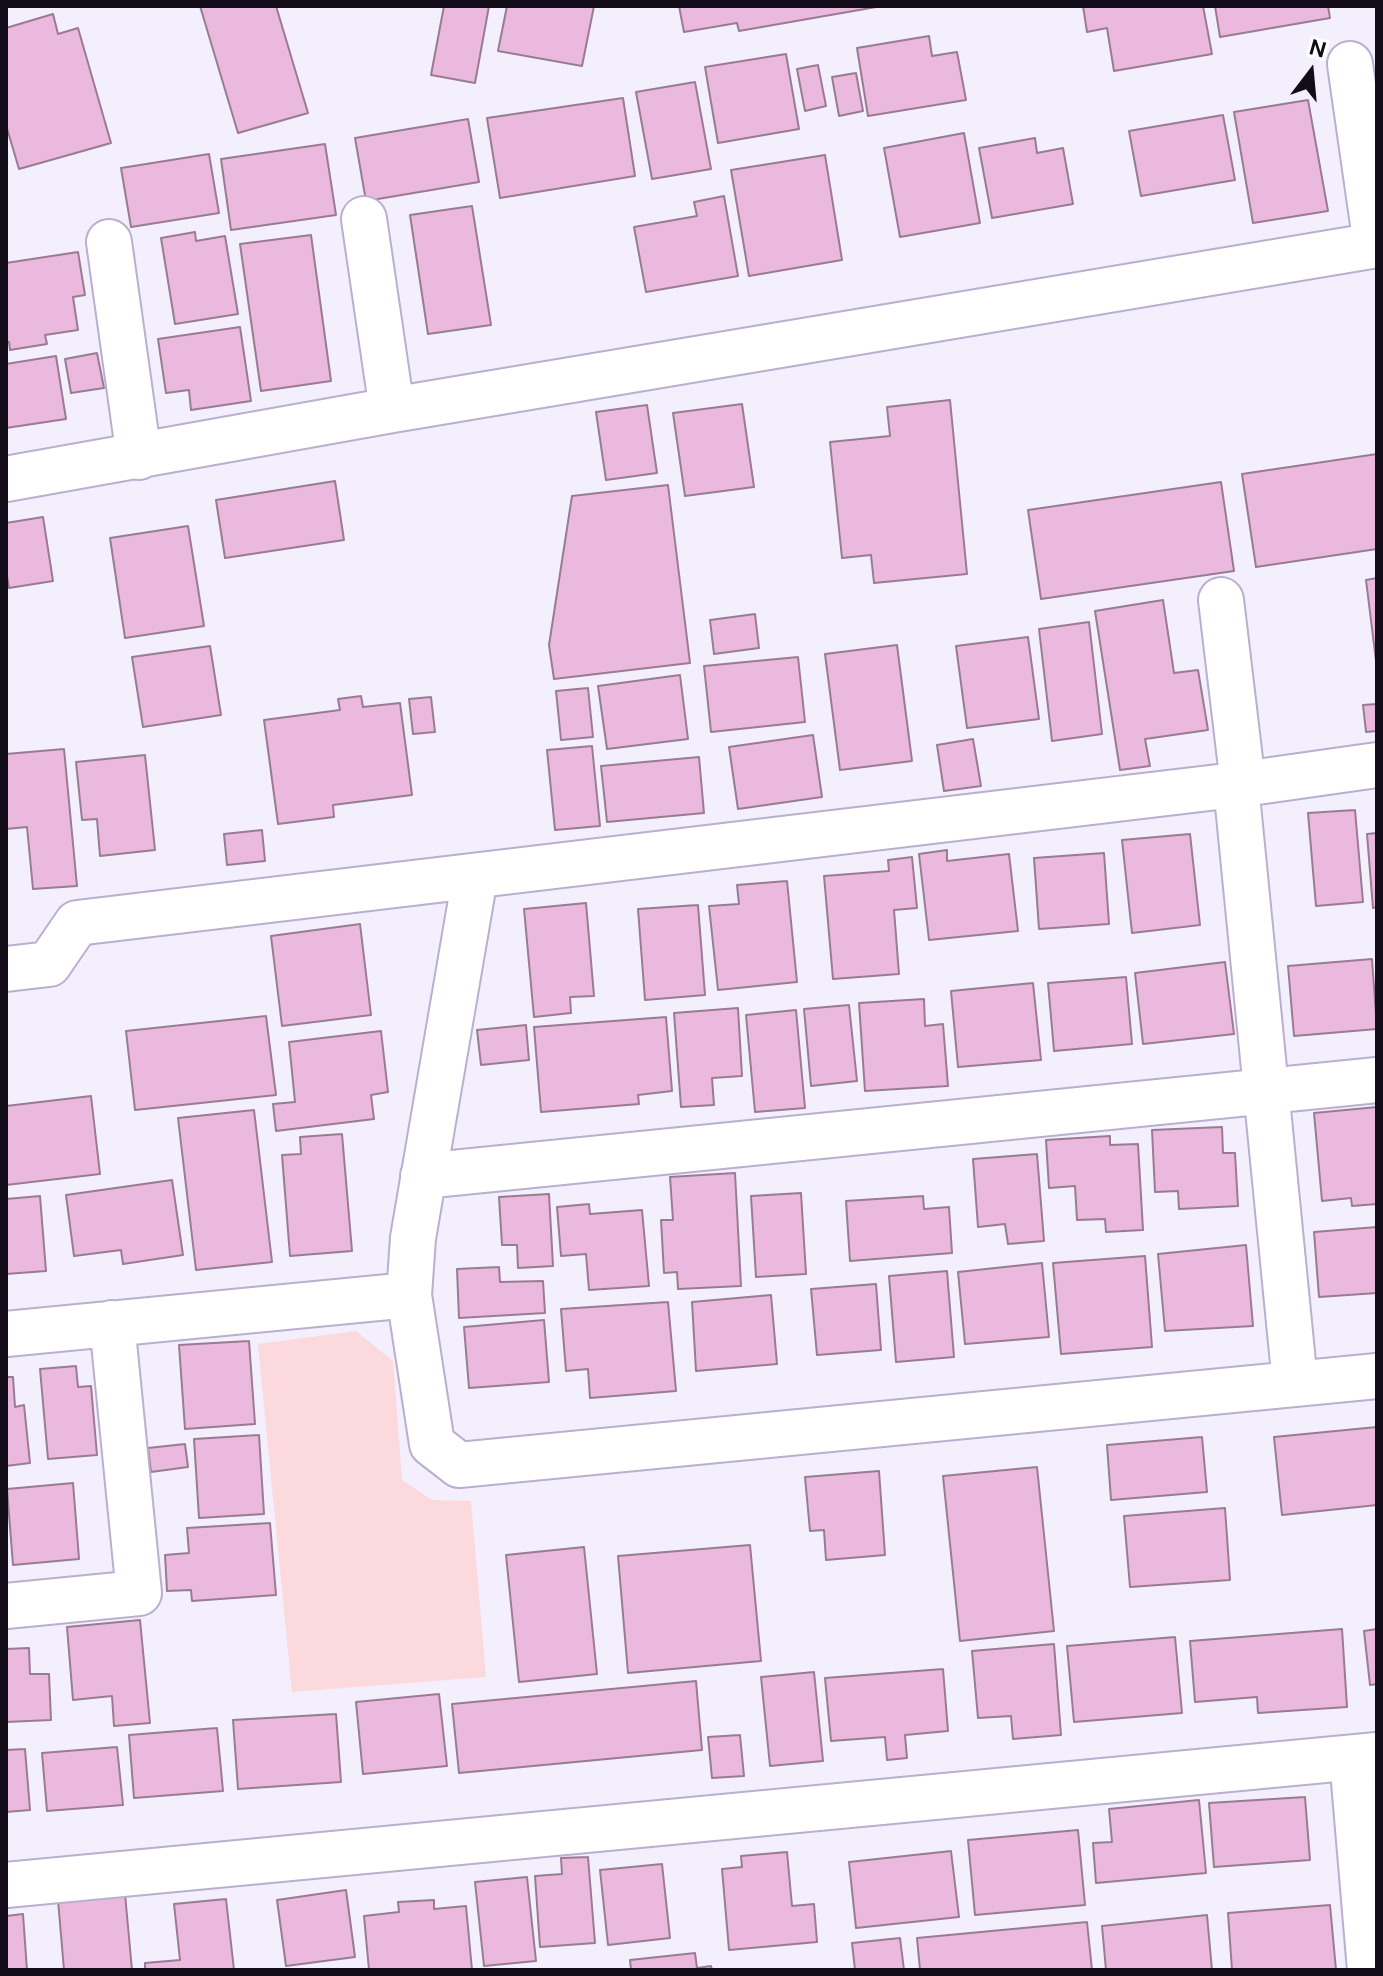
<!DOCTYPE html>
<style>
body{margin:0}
#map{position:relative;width:1383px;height:1976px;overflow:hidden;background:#f4effd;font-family:"DM Sans",sans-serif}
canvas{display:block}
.frame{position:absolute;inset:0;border:8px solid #110c17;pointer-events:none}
.north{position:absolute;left:1271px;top:32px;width:80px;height:80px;-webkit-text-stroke:6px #fff;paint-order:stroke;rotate:16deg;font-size:22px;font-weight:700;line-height:32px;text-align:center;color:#110c17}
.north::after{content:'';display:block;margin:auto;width:28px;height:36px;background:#110c17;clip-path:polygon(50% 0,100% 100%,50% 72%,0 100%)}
</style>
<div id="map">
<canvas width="1383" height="1976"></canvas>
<div class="frame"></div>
<div class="north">N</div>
</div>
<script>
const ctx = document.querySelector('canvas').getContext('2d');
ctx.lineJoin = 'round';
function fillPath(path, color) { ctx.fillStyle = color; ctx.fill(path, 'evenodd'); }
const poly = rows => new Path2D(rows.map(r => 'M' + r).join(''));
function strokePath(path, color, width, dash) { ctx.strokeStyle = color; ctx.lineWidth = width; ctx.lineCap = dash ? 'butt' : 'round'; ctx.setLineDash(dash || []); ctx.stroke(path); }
fillPath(poly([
 [356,1331,393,1361,402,1480,432,1500,471,1501,486,1677,292,1692,258,1344]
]), '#fbd9dd');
const building = poly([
 [200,6,276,6,308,113,238,133,200,6],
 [444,6,489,6,475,83,431,75,444,6],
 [507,6,594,6,582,66,498,51,507,6],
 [679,6,882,6,739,31,737,23,684,32,679,6],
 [1083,6,1203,6,1212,54,1114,71,1107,28,1087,32,1083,6],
 [1215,6,1328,6,1330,18,1220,37,1215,6],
 [53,14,58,34,78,28,111,143,19,169,6,125,6,28,53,14],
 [929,36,932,56,957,52,966,100,868,116,857,48,929,36],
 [786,54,799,129,718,143,705,67,786,54],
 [818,65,826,106,805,111,797,69,818,65],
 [856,73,863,111,839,116,832,77,856,73],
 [695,82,711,169,652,179,636,92,695,82],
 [623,98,635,176,500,198,487,118,623,98],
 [1308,100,1328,211,1253,223,1234,112,1308,100],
 [1223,115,1235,180,1141,196,1129,131,1223,115],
 [468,119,479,182,366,201,355,138,468,119],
 [964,133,980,223,900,237,884,148,964,133],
 [1035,138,1037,153,1063,148,1073,204,992,218,979,148,1035,138],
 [325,144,336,215,231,230,221,159,325,144],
 [209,154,219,213,131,227,121,168,209,154],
 [825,155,842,260,749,276,731,170,825,155],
 [724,196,738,276,646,292,634,227,697,216,694,202,724,196],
 [472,206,491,325,428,334,410,215,472,206],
 [195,232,196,241,225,236,238,314,175,324,161,238,195,232],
 [311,235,331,381,261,391,240,244,311,235],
 [78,252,85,295,73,297,78,330,45,335,47,344,10,350,9,342,6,342,6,263,78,252],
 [240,327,251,401,191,410,189,390,166,393,158,339,240,327],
 [97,353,104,388,71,393,65,359,97,353],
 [56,356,66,419,6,428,6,364,56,356],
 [950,400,967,574,874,583,871,555,842,558,830,442,890,436,887,407,950,400],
 [742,404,754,487,685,496,673,413,742,404],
 [647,405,657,473,606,480,596,412,647,405],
 [1377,454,1377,549,1256,567,1242,474,1377,454],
 [335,481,344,540,225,558,216,500,335,481],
 [1221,482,1234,571,1041,599,1028,510,1221,482],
 [668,485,690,663,554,679,549,645,572,496,668,485],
 [43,517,53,581,9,588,6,570,6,523,43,517],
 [188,526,204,626,125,638,110,538,188,526],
 [1377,578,1377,669,1366,580,1377,578],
 [1163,600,1174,673,1198,670,1208,730,1145,739,1150,766,1120,770,1095,611,1163,600],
 [755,614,759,648,714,654,710,620,755,614],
 [1089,622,1102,734,1052,741,1039,629,1089,622],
 [1028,637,1039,719,967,728,956,646,1028,637],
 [897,645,912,761,840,770,825,654,897,645],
 [210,646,221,715,143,727,132,657,210,646],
 [798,657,805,722,711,732,704,666,798,657],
 [680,675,688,739,607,749,598,686,680,675],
 [588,688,593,737,561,740,556,691,588,688],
 [361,696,363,707,400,703,412,795,333,805,334,817,278,824,264,720,340,710,338,699,361,696],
 [431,697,435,732,413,734,409,699,431,697],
 [1377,704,1377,731,1366,732,1363,705,1377,704],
 [813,735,822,797,738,809,729,747,813,735],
 [973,739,981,786,944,791,937,745,973,739],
 [592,746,600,826,555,830,547,750,592,746],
 [64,749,77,886,33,889,27,827,6,829,6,754,64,749],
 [145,755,155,850,100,856,97,819,82,820,76,762,145,755],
 [699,757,704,813,607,822,601,766,699,757],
 [1355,810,1363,902,1316,906,1308,813,1355,810],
 [262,830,265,861,227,865,224,834,262,830],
 [1377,833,1377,907,1373,908,1367,834,1377,833],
 [1190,834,1200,925,1132,933,1122,840,1190,834],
 [947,850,947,861,1009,854,1018,931,929,940,919,854,947,850],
 [1104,853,1109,924,1039,929,1034,858,1104,853],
 [912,857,917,908,894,910,899,974,833,979,824,876,889,871,888,860,912,857],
 [787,881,797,982,718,990,709,906,739,904,737,885,787,881],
 [586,903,594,996,570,997,571,1013,534,1017,524,909,586,903],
 [698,905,705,995,645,1000,638,909,698,905],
 [360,924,371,1015,282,1026,271,936,360,924],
 [1372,959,1377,1029,1294,1036,1288,966,1372,959],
 [1225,962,1234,1034,1143,1044,1135,973,1225,962],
 [1126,977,1132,1044,1054,1051,1048,983,1126,977],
 [1033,983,1041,1060,958,1067,951,991,1033,983],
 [924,999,925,1026,943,1024,948,1086,865,1091,859,1003,924,999],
 [849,1005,857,1081,811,1086,804,1009,849,1005],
 [738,1008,742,1076,712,1078,714,1105,681,1107,674,1013,738,1008],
 [796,1010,805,1108,755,1112,746,1015,796,1010],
 [266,1016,276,1095,135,1110,126,1031,266,1016],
 [666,1017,672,1091,638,1095,639,1104,541,1112,534,1027,666,1017],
 [526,1025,529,1060,481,1065,477,1030,526,1025],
 [381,1031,388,1092,371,1095,374,1119,276,1131,273,1104,295,1102,289,1042,381,1031],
 [91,1096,100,1174,6,1185,6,1106,91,1096],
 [1377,1107,1377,1204,1352,1206,1351,1198,1322,1201,1314,1113,1377,1107],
 [254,1110,272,1262,196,1270,178,1118,254,1110],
 [1222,1127,1223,1153,1235,1153,1238,1206,1179,1209,1178,1191,1155,1192,1152,1130,1222,1127],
 [342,1134,352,1251,290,1256,282,1155,301,1154,300,1137,342,1134],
 [1110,1136,1110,1145,1138,1144,1143,1230,1106,1232,1105,1219,1077,1220,1075,1186,1049,1188,1046,1140,1110,1136],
 [1037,1154,1044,1241,1008,1244,1005,1224,978,1227,973,1159,1037,1154],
 [735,1173,741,1286,678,1289,677,1272,664,1273,661,1220,673,1220,670,1177,735,1173],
 [172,1180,183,1255,123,1264,121,1250,74,1256,66,1195,172,1180],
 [801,1193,806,1274,756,1277,751,1196,801,1193],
 [549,1194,553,1266,518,1268,517,1245,502,1245,499,1197,549,1194],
 [40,1196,46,1271,6,1274,6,1199,40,1196],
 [923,1196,924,1209,949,1207,952,1253,850,1261,846,1201,923,1196],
 [589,1204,590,1214,642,1210,649,1286,589,1290,586,1254,561,1256,557,1207,589,1204],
 [1377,1227,1377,1293,1319,1297,1314,1232,1377,1227],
 [1246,1245,1253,1326,1165,1331,1158,1254,1246,1245],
 [1145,1256,1152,1347,1061,1354,1053,1263,1145,1256],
 [1042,1263,1049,1337,965,1344,958,1272,1042,1263],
 [499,1267,500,1282,543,1281,545,1313,459,1318,457,1269,499,1267],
 [947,1271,954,1357,896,1362,889,1276,947,1271],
 [876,1284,881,1350,817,1355,811,1289,876,1284],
 [771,1295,777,1364,696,1371,692,1302,771,1295],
 [668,1302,676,1391,590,1398,588,1369,566,1371,561,1309,668,1302],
 [544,1320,549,1382,469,1388,464,1327,544,1320],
 [249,1341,255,1424,185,1429,179,1345,249,1341],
 [76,1366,78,1387,91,1386,97,1455,48,1459,40,1369,76,1366],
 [6,1377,13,1377,15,1407,24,1405,30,1463,6,1466,6,1377],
 [1377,1427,1377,1505,1282,1515,1274,1437,1377,1427],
 [259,1435,264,1514,199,1518,194,1439,259,1435],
 [1202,1437,1207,1492,1111,1500,1107,1445,1202,1437],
 [185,1444,188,1467,151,1472,148,1448,185,1444],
 [1037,1467,1054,1631,960,1641,943,1476,1037,1467],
 [879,1471,885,1555,826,1560,824,1530,810,1531,805,1477,879,1471],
 [73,1483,79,1559,13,1565,7,1489,73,1483],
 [1225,1508,1230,1580,1130,1587,1124,1516,1225,1508],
 [270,1523,276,1595,192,1601,191,1590,167,1591,165,1555,189,1553,187,1528,270,1523],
 [750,1545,761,1661,628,1673,618,1556,750,1545],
 [584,1547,597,1674,519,1682,506,1555,584,1547],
 [140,1620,150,1723,114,1726,112,1696,73,1700,67,1627,140,1620],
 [1342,1629,1347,1707,1258,1713,1257,1697,1195,1702,1190,1641,1342,1629],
 [1377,1629,1377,1684,1370,1685,1364,1631,1377,1629],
 [1175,1637,1182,1713,1074,1722,1067,1646,1175,1637],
 [1054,1644,1061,1735,1013,1739,1011,1716,978,1718,972,1651,1054,1644],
 [29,1648,30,1674,49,1674,51,1720,6,1722,6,1649,29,1648],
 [943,1669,948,1731,905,1735,907,1758,887,1760,885,1737,831,1741,825,1678,943,1669],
 [814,1672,823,1761,770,1766,761,1677,814,1672],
 [696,1681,702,1750,459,1773,452,1704,696,1681],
 [439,1694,447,1766,363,1774,356,1702,439,1694],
 [336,1714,341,1782,238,1789,233,1720,336,1714],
 [217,1728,223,1791,134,1798,129,1735,217,1728],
 [740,1735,744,1776,712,1778,708,1737,740,1735],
 [117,1747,123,1805,47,1811,42,1753,117,1747],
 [25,1749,30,1810,6,1812,6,1750,25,1749],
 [1305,1797,1310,1860,1214,1867,1209,1803,1305,1797],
 [1199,1800,1206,1873,1096,1883,1093,1843,1112,1842,1109,1809,1199,1800],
 [1078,1830,1085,1905,975,1915,968,1840,1078,1830],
 [951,1851,959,1917,856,1928,849,1862,951,1851],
 [787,1852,792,1906,814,1904,817,1942,729,1950,722,1869,742,1867,741,1856,787,1852],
 [588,1857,595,1943,540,1947,535,1876,562,1874,561,1858,588,1857],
 [662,1864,670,1938,608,1945,600,1870,662,1864],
 [527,1877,536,1961,484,1966,475,1882,527,1877],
 [346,1890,355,1957,286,1966,277,1900,346,1890],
 [125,1894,132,1970,64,1970,58,1900,125,1894],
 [226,1899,234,1970,145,1970,145,1963,180,1960,174,1904,226,1899],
 [434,1900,434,1909,466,1906,472,1970,369,1970,364,1916,399,1912,398,1902,434,1900],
 [1330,1905,1336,1970,1232,1970,1228,1913,1330,1905],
 [23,1914,27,1970,6,1970,6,1916,23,1914],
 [1207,1915,1212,1970,1106,1970,1102,1926,1207,1915],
 [1087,1922,1092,1970,920,1970,917,1938,1087,1922],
 [900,1938,904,1970,855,1970,852,1943,900,1938],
 [695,1953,697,1968,711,1966,712,1970,631,1970,630,1960,695,1953]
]);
fillPath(building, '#ecb9de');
strokePath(building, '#997c91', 2);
const minor = poly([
 [1350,64,1376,245],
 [364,219,392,410],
 [109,242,139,457],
 [6,479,392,410,1377,245],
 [1221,600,1243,784],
 [1236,785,1295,1383],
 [475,877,413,1238,409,1295,432,1444,459,1465,1377,1376],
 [6,969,49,964,77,923,1243,784,1377,765],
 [423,1176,1377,1080],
 [6,1334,409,1295],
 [6,1606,139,1593,112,1323],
 [1352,1758,1370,1970],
 [6,1885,1377,1755]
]);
strokePath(minor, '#bbafcf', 48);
strokePath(minor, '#fff', 44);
</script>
